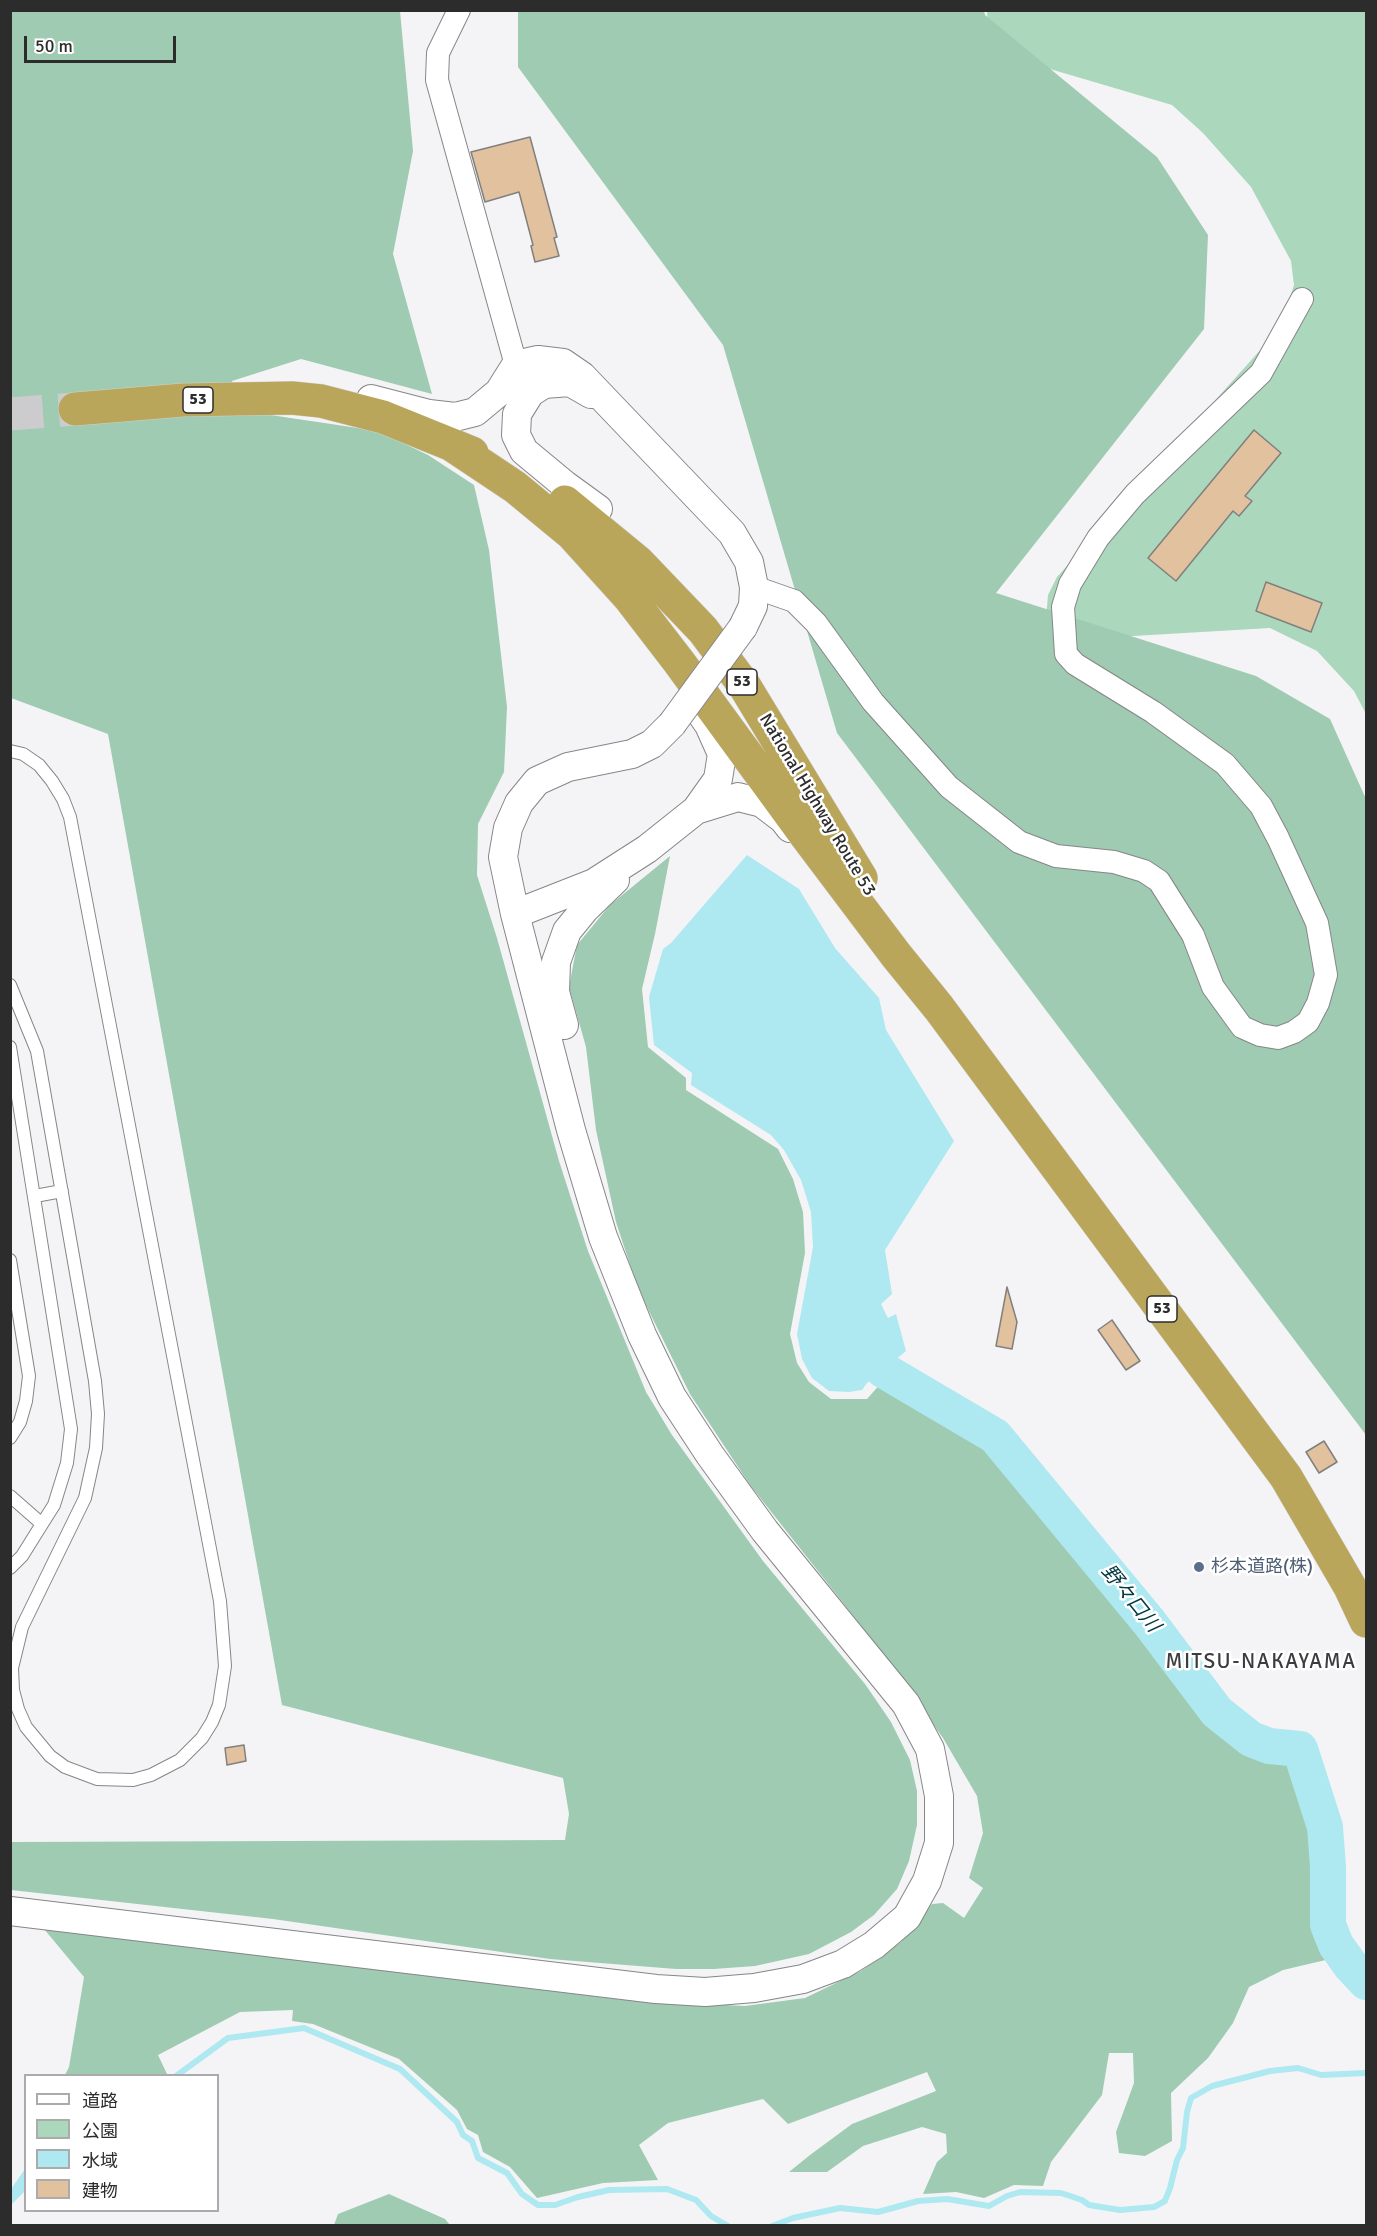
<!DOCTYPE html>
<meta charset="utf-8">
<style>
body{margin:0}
#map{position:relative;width:1377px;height:2236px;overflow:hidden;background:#f4f4f6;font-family:Signika,"Noto Sans JP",sans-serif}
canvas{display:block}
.frame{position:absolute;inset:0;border:12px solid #2c2c2d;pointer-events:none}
.legend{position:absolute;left:24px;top:2074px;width:195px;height:138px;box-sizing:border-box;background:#fff;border:2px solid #ababab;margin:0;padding:8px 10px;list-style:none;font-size:18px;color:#2c2c2d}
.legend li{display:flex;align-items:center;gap:12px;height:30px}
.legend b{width:30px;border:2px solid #ababab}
.scale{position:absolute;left:24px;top:36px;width:152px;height:27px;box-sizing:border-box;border:3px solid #2c2c2d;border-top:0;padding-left:8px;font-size:18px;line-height:21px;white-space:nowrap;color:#2c2c2d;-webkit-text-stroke:4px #fff;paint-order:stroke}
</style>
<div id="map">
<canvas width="1377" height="2236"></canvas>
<div class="frame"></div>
<ul class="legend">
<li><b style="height:8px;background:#fff"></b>道路</li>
<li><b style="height:16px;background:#abd7bd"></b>公園</li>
<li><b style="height:16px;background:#aee8f0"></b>水域</li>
<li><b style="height:16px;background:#e1c19e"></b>建物</li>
</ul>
<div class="scale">50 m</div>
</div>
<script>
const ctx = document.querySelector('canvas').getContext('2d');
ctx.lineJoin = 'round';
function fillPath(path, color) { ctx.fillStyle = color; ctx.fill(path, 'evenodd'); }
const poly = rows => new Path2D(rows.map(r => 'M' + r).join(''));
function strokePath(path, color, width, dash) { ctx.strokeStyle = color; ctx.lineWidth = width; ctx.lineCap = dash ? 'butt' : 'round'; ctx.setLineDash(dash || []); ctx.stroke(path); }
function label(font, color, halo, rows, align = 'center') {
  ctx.font = font + ' Signika,"Noto Sans JP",sans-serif'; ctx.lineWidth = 5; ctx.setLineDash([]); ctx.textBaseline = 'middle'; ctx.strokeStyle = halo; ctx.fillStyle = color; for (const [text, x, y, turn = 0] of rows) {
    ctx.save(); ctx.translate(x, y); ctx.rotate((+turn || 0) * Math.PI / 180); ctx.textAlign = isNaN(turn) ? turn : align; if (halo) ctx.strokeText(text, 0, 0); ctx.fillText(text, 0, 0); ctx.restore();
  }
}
fillPath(poly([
 [987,11,1366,11,1366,714,1354,691,1317,651,1270,628,1048,641,1045,631,1048,595,1057,577,1280,328,1294,285,1291,261,1251,187,1203,133,1172,105,1006,56,988,28]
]), '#abd7bd');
fillPath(poly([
 [11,11,400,11,413,151,393,254,432,394,301,359,232,381,237,410,378,431,428,455,474,485,489,550,507,707,504,772,478,824,477,875,497,938,559,1161,588,1251,646,1392,672,1435,763,1561,865,1684,891,1722,910,1760,917,1791,917,1825,909,1861,897,1889,874,1915,851,1932,809,1954,755,1966,714,1969,676,1969,550,1959,273,1919,11,1890,11,1842,565,1840,569,1814,563,1778,282,1705,108,734,11,698],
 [518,11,984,11,985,15,1157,157,1208,235,1204,329,996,593,1256,676,1330,719,1366,799,1366,1435,837,733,723,345,518,67],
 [670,856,655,934,642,989,648,1047,686,1078,686,1090,778,1149,793,1179,803,1212,805,1253,790,1334,797,1363,809,1382,831,1399,867,1399,883,1381,991,1445,1220,1729,1259,1754,1295,1759,1316,1829,1319,1866,1318,1920,1330,1959,1283,1970,1249,1987,1233,2023,1208,2058,1171,2093,1172,2141,1145,2156,1119,2153,1116,2132,1134,2083,1133,2053,1109,2053,1102,2095,1051,2162,1043,2186,1014,2185,984,2198,956,2192,923,2194,937,2162,947,2153,946,2134,922,2127,863,2146,827,2172,789,2172,810,2155,852,2124,936,2091,927,2072,788,2124,763,2099,668,2123,639,2145,658,2180,603,2183,537,2198,510,2167,483,2152,478,2135,467,2129,457,2110,399,2059,313,2024,292,2021,293,2010,240,2012,158,2055,167,2074,165,2075,65,2075,69,2067,84,1977,44,1929,625,2000,745,2006,805,1998,861,1971,901,1942,932,1904,943,1903,964,1918,983,1888,969,1878,983,1833,977,1796,943,1738,878,1647,750,1485,690,1394,638,1289,616,1222,596,1130,586,1047,569,987,577,945,610,905],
 [389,2194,445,2219,450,2225,334,2225,338,2214]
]), '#9ecbb1');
fillPath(poly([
 [747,855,799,889,835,948,879,998,886,1030,954,1141,885,1250,892,1294,881,1304,888,1318,896,1314,906,1351,867,1383,862,1390,849,1392,829,1391,812,1378,802,1359,797,1334,813,1247,811,1212,801,1180,784,1150,771,1135,691,1085,692,1073,654,1045,649,997,663,949,671,943],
 [25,2169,25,2191,11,2205,11,2189]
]), '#aee8f0');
strokePath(poly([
 [176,2076,228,2038,304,2028,400,2069,457,2122,463,2135,472,2141,478,2158,507,2173,522,2194,538,2205,555,2205,578,2197,609,2190,667,2189,696,2200,711,2216,728,2226],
 [772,2226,793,2218,840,2208,878,2212,918,2201,947,2199,989,2206,1007,2196,1020,2192,1061,2193,1082,2200,1089,2205,1120,2210,1154,2207,1165,2201,1170,2188,1177,2160,1183,2148,1187,2112,1191,2098,1212,2086,1270,2071,1298,2068,1321,2075,1366,2073]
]), '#aee8f0', 6);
strokePath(poly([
 [883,1370,995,1436,1149,1622,1217,1712,1251,1739,1269,1746,1300,1749,1325,1827,1328,1867,1328,1925,1336,1945,1351,1966,1366,1982]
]), '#aee8f0', 36);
const building = poly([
 [530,137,557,237,554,238,559,256,535,262,531,246,533,245,519,192,485,202,471,152,530,137],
 [1254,430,1281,453,1245,496,1252,501,1239,516,1233,511,1176,581,1148,558,1254,430],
 [1266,582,1322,603,1311,632,1256,611,1266,582],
 [1007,1287,1017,1322,1012,1349,996,1346,1007,1287],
 [1112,1320,1140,1361,1126,1370,1098,1330,1112,1320],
 [1324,1441,1337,1462,1319,1473,1306,1452,1324,1441],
 [244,1745,246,1761,227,1765,225,1748,244,1745]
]);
fillPath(building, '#e1c19e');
strokePath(building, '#81807f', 1.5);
strokePath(poly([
 [10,414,75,409]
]), '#ccccce', 33, [33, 16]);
const service = poly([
 [10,751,23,754,39,765,52,781,63,799,70,817,220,1601,225,1666,219,1705,212,1722,202,1738,180,1760,151,1775,133,1780,97,1779,65,1767,50,1756,26,1727,18,1709,13,1690,12,1668,22,1627,85,1498,96,1448,98,1414,95,1381,37,1051,10,985],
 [10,1047,71,1429,67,1463,54,1505,42,1524,10,1496],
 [35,1196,62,1191],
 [10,1260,29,1376,26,1401,20,1422,10,1438],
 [10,1568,22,1556,42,1524]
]);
const minor = poly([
 [459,10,438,53,437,80,516,365,523,379],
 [754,587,794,601,816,623,873,702,949,787,1019,842,1056,856,1114,862,1144,871,1159,881,1193,935,1213,987,1242,1027,1260,1035,1278,1038,1294,1032,1308,1022,1318,1003,1326,975,1317,923,1278,838,1261,806,1225,764,1153,712,1075,664,1066,654,1063,607,1070,584,1098,538,1135,494,1261,373,1302,299]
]);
const tertiary = poly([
 [591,394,570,382,544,384,530,393,517,414,516,435,524,451,565,485,598,509],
 [371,399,429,414,455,417,475,412,499,392,516,365,538,360,563,363,582,376,732,533,749,562,754,587,753,606,743,627],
 [696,810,738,797,762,803,783,819,790,828],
 [515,914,594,883,647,849,696,810,718,779,722,754,709,725,698,709],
 [564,1025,555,992,556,962,567,931,585,909,615,880],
 [10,1911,656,1989,705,1992,754,1988,803,1979,843,1964,874,1945,907,1917,927,1881,939,1843,939,1796,930,1749,906,1704,765,1531,710,1455,672,1397,642,1335,603,1237,571,1130,515,914,503,857,508,828,519,803,537,781,568,767,632,754,652,744,672,724]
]);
const trunk = poly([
 [75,409,183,400,292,398,321,401,383,417,472,453],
 [452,445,515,487,572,534,629,597,679,662,801,829,896,955,939,1008,1286,1477,1350,1587,1366,1621],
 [565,502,638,562,703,630,744,685,861,878]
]);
strokePath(service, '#868688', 14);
strokePath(minor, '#868688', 24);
strokePath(tertiary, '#868688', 30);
strokePath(trunk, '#d1d1d1', 34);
strokePath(service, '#fff', 12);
strokePath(minor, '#fff', 22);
strokePath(tertiary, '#fff', 28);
strokePath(trunk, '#baa65a', 33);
const tertiaryBridge = poly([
 [672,724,743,627]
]);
strokePath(tertiaryBridge, '#868688', 30, []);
strokePath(tertiaryBridge, '#fff', 28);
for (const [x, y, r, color] of [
 [1199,1567,6,"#5c6f8a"]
]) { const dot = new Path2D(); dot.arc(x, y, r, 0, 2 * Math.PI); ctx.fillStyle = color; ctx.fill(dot); strokePath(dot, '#fff', 2); }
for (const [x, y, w] of [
 [198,400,30],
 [742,682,30],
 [1162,1309,30]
]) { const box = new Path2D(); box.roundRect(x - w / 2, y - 13, w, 26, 4.5); ctx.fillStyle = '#fff'; ctx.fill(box); strokePath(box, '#2c2c2d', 1.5); }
label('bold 16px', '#2c2c2d', null, [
 ["53",198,400],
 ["53",742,682],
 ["53",1162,1309]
]);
label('18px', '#2c2c2d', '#fff', [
 ["National Highway Route 53",817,805,59]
]);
label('18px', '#4e5e75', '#fff', [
 ["杉本道路(株)",1211,1567]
], 'left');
label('italic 20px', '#033b41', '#fff', [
 ["野々口川",1130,1599,51]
]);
ctx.letterSpacing = '1.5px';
label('21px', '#3d3d3f', '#fff', [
 ["MITSU-NAKAYAMA",1261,1662]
]);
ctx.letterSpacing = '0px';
</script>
